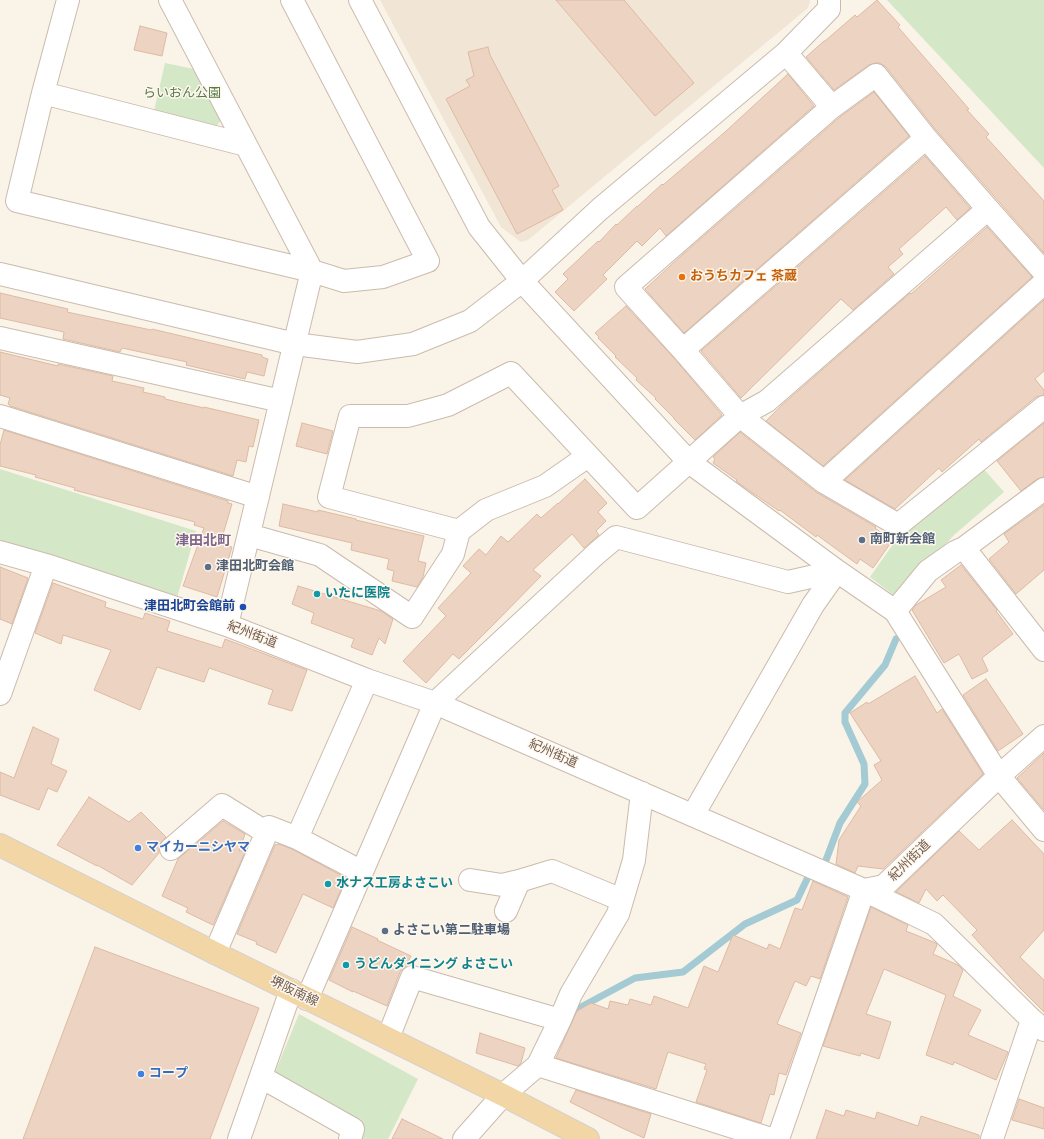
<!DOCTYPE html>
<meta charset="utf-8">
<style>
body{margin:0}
canvas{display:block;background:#faf3e7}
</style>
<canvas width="1044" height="1139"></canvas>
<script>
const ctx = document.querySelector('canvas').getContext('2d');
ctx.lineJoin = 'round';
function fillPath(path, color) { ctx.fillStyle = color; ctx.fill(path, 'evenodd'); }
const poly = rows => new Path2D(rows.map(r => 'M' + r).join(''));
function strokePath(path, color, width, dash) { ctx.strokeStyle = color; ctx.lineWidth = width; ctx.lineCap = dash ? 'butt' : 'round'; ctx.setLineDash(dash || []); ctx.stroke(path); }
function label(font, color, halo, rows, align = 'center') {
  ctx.font = font + ' "Roboto Condensed","Noto Sans JP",sans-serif'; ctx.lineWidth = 3; ctx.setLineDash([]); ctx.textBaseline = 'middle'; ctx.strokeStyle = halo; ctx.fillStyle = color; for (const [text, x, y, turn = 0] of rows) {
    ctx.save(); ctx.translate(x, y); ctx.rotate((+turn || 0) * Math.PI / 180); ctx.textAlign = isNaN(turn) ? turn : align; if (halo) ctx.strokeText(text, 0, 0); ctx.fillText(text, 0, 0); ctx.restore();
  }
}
fillPath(poly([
 [380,0,810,0,810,1,808,8,528,240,521,242,501,227]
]), '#f1e5d6');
fillPath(poly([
 [887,0,1044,0,1044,168],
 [165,63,194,69,221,120,216,127,154,111],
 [981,466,1004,492,954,535,896,597,870,577,896,540],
 [0,469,196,531,177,598,0,542],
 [299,1014,418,1079,388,1139,355,1139,273,1077]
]), '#d4e7c7');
strokePath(poly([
 [826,860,840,823,865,784,864,764,845,722,845,713,885,665,896,639],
 [568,1014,635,978,683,972,745,924,797,900,809,875]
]), '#a4cbd3', 7);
const building = poly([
 [556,0,624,0,694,83,655,116,556,0],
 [877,0,900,25,898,27,969,109,967,110,989,134,986,137,1044,201,1044,253,936,130,886,67,880,63,875,63,869,65,834,90,806,57,824,41,825,41,855,15,857,17,877,0],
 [140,26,167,33,162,56,134,50,140,26],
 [488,47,490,55,559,186,552,190,563,210,517,234,446,99,470,86,466,80,474,76,468,52,488,47],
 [788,74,814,106,666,236,660,228,642,246,637,241,603,275,607,279,574,311,555,292,568,279,563,274,598,241,599,242,616,224,617,225,637,206,637,207,662,184,663,185,725,132,788,74],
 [874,92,909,136,684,333,645,289,682,255,840,117,874,92],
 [925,156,970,208,957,220,946,207,899,249,903,254,888,267,894,274,853,310,841,299,741,398,701,351,925,156],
 [987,227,1032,277,823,466,766,421,782,405,910,293,911,294,987,227],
 [0,293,68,309,67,312,151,330,152,329,262,355,262,357,268,359,264,376,247,372,245,379,186,365,187,362,122,348,120,352,63,339,64,332,0,318,0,293],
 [1044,300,1044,371,1035,379,1044,390,1044,395,1036,397,981,442,979,439,942,472,939,468,895,509,845,480,1044,300],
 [626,306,674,358,722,415,695,440,674,419,674,418,655,399,656,398,636,380,637,378,615,357,616,356,598,338,599,337,595,333,626,306],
 [0,352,58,366,58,364,113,376,112,381,144,388,143,392,165,397,165,399,204,408,204,407,259,420,253,447,249,446,246,462,237,460,233,476,10,406,10,405,8,404,10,398,0,395,0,352],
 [302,423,333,431,327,454,296,446,302,423],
 [1044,423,1044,477,1037,479,1021,491,997,461,1044,423],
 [4,430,228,501,228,503,232,504,221,541,225,542,224,545,232,547,217,597,183,586,204,528,194,525,195,522,74,490,75,488,35,477,36,475,0,466,0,445,4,430],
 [740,432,816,492,876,527,875,528,892,541,873,568,860,559,857,564,817,535,816,537,780,510,779,511,747,489,736,481,737,480,713,463,715,459,713,457,740,432],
 [585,479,607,503,598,512,606,521,596,531,599,535,584,548,572,534,533,570,541,576,494,624,459,659,453,654,426,683,403,661,446,616,438,608,471,573,463,566,479,549,486,555,501,536,508,542,537,514,541,518,558,503,558,504,585,479],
 [283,504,318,512,318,510,356,519,356,520,424,536,418,561,426,563,423,577,417,587,392,581,394,571,387,569,389,559,351,550,352,543,279,526,283,504],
 [1044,505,1044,570,1016,594,989,559,1009,542,1004,534,1044,505],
 [961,565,997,610,996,611,1013,634,982,658,988,671,972,679,959,654,944,663,912,610,916,605,946,587,941,580,961,565],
 [0,567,28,578,12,624,0,619,0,567],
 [53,583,106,602,105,607,143,619,145,613,170,621,167,631,222,648,225,639,307,670,292,711,268,704,273,690,209,668,204,682,157,667,140,710,94,690,111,650,63,635,61,644,35,633,53,583],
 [298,586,381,611,393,619,385,644,379,638,372,655,351,647,354,639,311,623,314,613,292,604,298,586],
 [915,676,937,713,942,709,983,774,883,869,858,866,855,873,836,864,839,840,861,806,857,802,882,780,874,765,881,761,850,713,867,702,868,704,915,676],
 [986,679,1023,734,998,751,963,695,986,679],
 [33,727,59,739,51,764,67,771,57,792,48,788,39,810,0,795,0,772,14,778,33,727],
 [1044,753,1044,810,1017,778,1044,753],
 [89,797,129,822,141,812,166,837,159,845,159,853,132,885,97,865,97,866,57,845,89,797],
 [1012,820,1044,854,1044,930,1020,957,1044,980,1044,1012,1020,988,972,935,977,930,943,895,937,901,926,889,919,903,896,892,959,831,979,850,1012,820],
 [223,821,245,834,239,851,246,850,213,925,186,912,188,908,162,896,178,859,223,821],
 [279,844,292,849,346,878,333,908,303,894,276,953,256,944,257,942,237,934,275,845,279,844],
 [813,881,848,897,820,979,811,976,806,986,795,981,777,1024,801,1033,786,1075,779,1073,774,1095,770,1094,761,1123,696,1102,707,1070,704,1069,706,1064,668,1052,656,1089,556,1058,577,1011,591,1003,608,1009,610,1001,628,1005,630,999,651,1005,654,996,688,1008,704,966,718,972,733,935,767,949,769,944,780,949,795,908,802,910,813,881],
 [871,907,908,925,906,931,936,943,937,945,933,954,958,965,963,970,953,996,981,1010,968,1035,1008,1052,996,1080,954,1062,953,1065,926,1055,946,995,884,969,866,1014,891,1022,879,1059,861,1053,860,1056,823,1046,871,907],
 [352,927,378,939,377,940,411,956,406,966,400,972,387,1006,353,991,353,992,329,980,352,927],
 [95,947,259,1008,210,1139,23,1139,95,947],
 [480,1033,525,1048,521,1063,518,1066,476,1053,480,1033],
 [576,1090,651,1114,644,1138,622,1128,570,1102,576,1090],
 [1019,1099,1044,1108,1044,1129,1012,1120,1019,1099],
 [826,1110,844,1116,846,1110,875,1119,877,1112,918,1126,921,1116,979,1135,979,1139,816,1139,826,1110],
 [402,1119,443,1139,392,1139,402,1119]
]);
fillPath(building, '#edd3c1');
strokePath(building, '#debaa3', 1);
const minor = poly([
 [68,0,43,93,17,201,312,271,344,281,383,277,428,261,292,0],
 [170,0,312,271,227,625],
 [360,0,479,227,522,281,689,462,837,571,895,611,999,776,1044,830],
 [786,53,832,107],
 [43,93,246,145],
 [1044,272,988,209,926,138,876,75,832,107,626,287,683,350,740,416,824,482,898,525,1044,407],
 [0,274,295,344,357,352,413,344,470,321,522,281,600,209,786,53,829,9,829,0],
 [0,338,281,401],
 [683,350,926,138],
 [0,416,258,497],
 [824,482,1044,283],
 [459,531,329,497,350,416,408,416,448,405,511,373,637,508,740,416,767,401,988,209],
 [249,535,320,555,412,617,453,554,459,531,486,510,545,486,588,456],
 [964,548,1044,489],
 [0,552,46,565,227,625,367,680,435,703,864,890,934,924,1032,1020,1044,1030],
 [895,611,928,571,955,552,964,548,1044,650],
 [0,694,46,565],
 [693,815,813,605,837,571],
 [297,838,367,680],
 [171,849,222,805,267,833],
 [470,880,502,885,519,881,552,871,622,900],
 [864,890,884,886,999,776,1044,736],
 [506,911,519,881],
 [215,953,269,827,297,838,362,872],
 [307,999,435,703,597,553,616,537,788,582,837,571],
 [388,1038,412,977,560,1020],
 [538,1065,771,1139],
 [261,1077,353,1129,350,1139],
 [239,1139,291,990],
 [464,1139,503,1095,538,1065,560,1020,571,994,618,914,634,860,642,793],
 [778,1139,864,890],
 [992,1139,1032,1020]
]);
const major = poly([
 [0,845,215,953,503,1095,588,1139]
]);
strokePath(minor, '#cbbbae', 24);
strokePath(major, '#d7d1cd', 24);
strokePath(minor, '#fff', 22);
strokePath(major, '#f2d6a6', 22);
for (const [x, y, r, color] of [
 [682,277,4,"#e8710a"],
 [862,540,4,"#5c6f8a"],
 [208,567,4,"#5c6f8a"],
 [317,594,4,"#0f9aa8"],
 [243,607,4,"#1a4fb4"],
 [138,848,4,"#3f7fe0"],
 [328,884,4,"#0f9aa8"],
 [385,931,4,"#5c6f8a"],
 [346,965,4,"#0f9aa8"],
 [141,1074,4,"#3f7fe0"]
]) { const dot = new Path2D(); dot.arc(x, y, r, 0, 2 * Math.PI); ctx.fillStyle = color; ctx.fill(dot); strokePath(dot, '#fdf7ed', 1.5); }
label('13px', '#587b4a', '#fdf7ed', [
 ["らいおん公園",182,94]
]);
label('bold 13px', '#c56008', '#fdf7ed', [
 ["おうちカフェ 茶蔵",690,277]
], 'left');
label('bold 13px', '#4e5e75', '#fdf7ed', [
 ["南町新会館",870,540],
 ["津田北町会館",216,567],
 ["よさこい第二駐車場",393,931]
], 'left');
label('bold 13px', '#0d838f', '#fdf7ed', [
 ["いたに医院",325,594],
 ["水ナス工房よさこい",336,884],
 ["うどんダイニング よさこい",354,965]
], 'left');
label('bold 13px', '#164399', '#fdf7ed', [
 ["津田北町会館前",235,607]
], 'right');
label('13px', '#715b4e', '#fdf7ed', [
 ["紀州街道",252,635,21],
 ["紀州街道",553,754,24],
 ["紀州街道",910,861,-44],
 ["堺阪南線",294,992,26]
]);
label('bold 13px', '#366cbe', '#fdf7ed', [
 ["マイカーニシヤマ",146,848],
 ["コープ",149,1074]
], 'left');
label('bold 14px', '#80668d', '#fdf7ed', [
 ["津田北町",203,541]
]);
</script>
